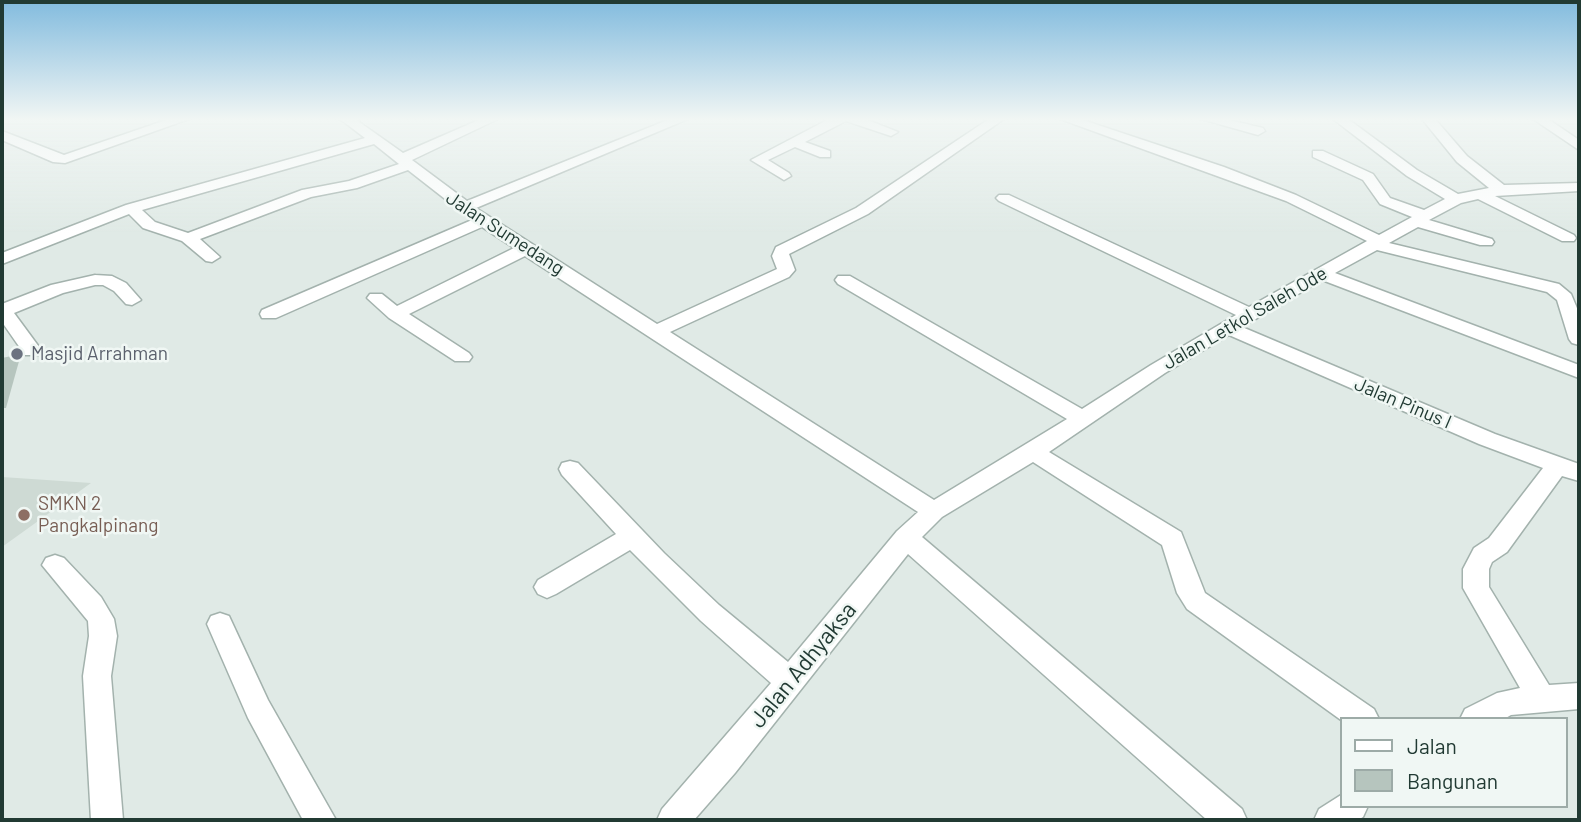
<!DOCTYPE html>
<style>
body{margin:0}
#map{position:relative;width:1581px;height:822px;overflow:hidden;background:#e0eae6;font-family:Barlow,sans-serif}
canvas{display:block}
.frame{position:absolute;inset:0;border:4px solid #213a33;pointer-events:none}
.legend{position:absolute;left:1340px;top:717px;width:228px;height:91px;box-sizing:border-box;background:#f0f7f4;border:2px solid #9daba7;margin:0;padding:9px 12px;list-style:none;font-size:21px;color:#213a33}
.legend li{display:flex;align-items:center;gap:14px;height:35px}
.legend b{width:35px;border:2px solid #9daba7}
</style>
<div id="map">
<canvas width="1581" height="822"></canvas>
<div class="frame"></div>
<ul class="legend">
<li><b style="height:9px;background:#fff"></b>Jalan</li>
<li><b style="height:19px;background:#b6c5be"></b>Bangunan</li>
</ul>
</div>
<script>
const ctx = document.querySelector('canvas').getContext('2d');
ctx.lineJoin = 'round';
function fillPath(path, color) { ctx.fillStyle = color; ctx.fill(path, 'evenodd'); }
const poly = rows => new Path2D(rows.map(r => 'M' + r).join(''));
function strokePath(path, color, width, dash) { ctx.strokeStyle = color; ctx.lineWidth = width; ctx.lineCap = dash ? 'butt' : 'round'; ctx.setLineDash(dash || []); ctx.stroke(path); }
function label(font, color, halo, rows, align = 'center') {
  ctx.font = font + ' Barlow,sans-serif'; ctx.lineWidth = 5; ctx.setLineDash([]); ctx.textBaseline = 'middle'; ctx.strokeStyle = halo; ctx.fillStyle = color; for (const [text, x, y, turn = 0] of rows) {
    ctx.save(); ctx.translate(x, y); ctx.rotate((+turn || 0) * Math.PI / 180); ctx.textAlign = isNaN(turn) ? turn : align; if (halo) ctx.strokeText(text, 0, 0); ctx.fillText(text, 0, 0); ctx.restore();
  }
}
fillPath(poly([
 [2,477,91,483,2,547]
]), '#cedad4');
fillPath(poly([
 [21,354,6,408,2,408,2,358]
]), '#b6c5be');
const minor = poly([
 [169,119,189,119,65,163,53,162,2,140,2,131,64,155,169,119],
 [340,119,355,119,403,153,481,119,498,119,412,160,467,201,670,119,688,119,476,208,657,324,777,269,772,256,776,247,856,208,989,119,1004,119,868,214,789,254,795,270,789,277,670,332,934,500,1067,419,838,284,835,280,838,276,850,276,1082,409,1151,365,1236,315,999,201,996,198,999,195,1009,195,1249,307,1367,241,1286,201,1060,119,1080,119,1224,167,1296,195,1379,235,1412,217,1380,204,1363,180,1313,157,1313,151,1323,151,1373,174,1390,198,1424,210,1445,199,1407,176,1333,119,1348,119,1417,170,1458,194,1489,188,1457,162,1422,119,1435,119,1467,156,1504,185,1579,183,1579,191,1495,196,1574,235,1576,238,1574,241,1562,241,1478,199,1461,203,1429,220,1492,239,1494,242,1492,245,1480,245,1418,227,1389,243,1559,284,1571,294,1579,313,1579,345,1572,343,1569,339,1557,300,1547,292,1377,250,1335,273,1579,365,1579,378,1322,280,1242,327,1495,434,1579,464,1579,481,1562,476,1507,552,1492,562,1489,569,1489,587,1549,685,1579,683,1579,709,1511,715,1504,719,1460,719,1465,709,1497,693,1520,688,1463,588,1463,569,1474,548,1489,538,1543,468,1479,444,1229,335,1165,373,1049,452,1181,532,1205,593,1374,709,1379,719,1341,720,1187,609,1177,593,1162,545,1033,462,942,517,922,537,1242,809,1247,820,1207,820,908,554,735,773,694,820,657,820,662,809,771,683,701,621,630,550,556,594,547,598,538,594,534,587,538,580,616,534,562,475,559,469,562,463,570,461,578,463,664,553,719,605,788,662,897,531,918,512,525,256,409,314,469,353,472,357,469,361,455,361,389,318,367,298,370,294,382,294,397,306,514,248,482,227,276,318,262,318,260,314,262,310,472,220,408,170,357,188,311,197,200,239,220,257,212,262,206,261,182,241,143,228,129,214,2,264,2,253,126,205,365,138,340,119],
 [374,144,399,164,349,181,302,190,188,233,155,222,142,210,374,144],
 [829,119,865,119,898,132,891,136,846,121,805,142,830,151,830,157,820,157,795,147,768,160,789,173,791,176,784,180,751,160,829,119],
 [1201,119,1225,119,1263,128,1265,131,1258,135,1201,119],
 [1533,119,1548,119,1579,140,1579,150,1533,119],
 [95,275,112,276,126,283,141,300,132,305,126,304,114,291,103,285,95,285,63,293,14,313,42,351,39,355,25,355,2,322,2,304,51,285,95,275],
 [55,555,64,558,101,597,114,619,117,636,111,676,123,820,91,820,83,676,89,636,88,621,42,565,46,558,55,555],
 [220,613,229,616,268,700,336,820,303,820,248,718,207,624,211,616,220,613],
 [1341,795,1341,806,1368,806,1363,817,1358,820,1314,820,1319,809,1341,795]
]);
strokePath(minor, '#a3b2ad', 3);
fillPath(minor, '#fff');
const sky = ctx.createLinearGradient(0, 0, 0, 234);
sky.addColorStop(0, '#82bbde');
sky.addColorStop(0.51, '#f1f6f4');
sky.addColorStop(1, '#f1f6f400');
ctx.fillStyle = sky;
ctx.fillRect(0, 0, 1581, 234);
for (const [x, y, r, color] of [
 [17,354,7,"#6b7280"],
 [24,515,7,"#8d6e63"]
]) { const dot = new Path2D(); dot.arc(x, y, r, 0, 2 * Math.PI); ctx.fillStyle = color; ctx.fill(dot); strokePath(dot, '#f0f7f4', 2.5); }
label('19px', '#213a33', '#f0f7f4', [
 ["Jalan Sumedang",505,233,33],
 ["Jalan Letkol Saleh Ode",1245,318,-30],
 ["Jalan Pinus I",1403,403,23]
]);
label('19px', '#5b616d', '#f0f7f4', [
 ["Masjid Arrahman",31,354]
], 'left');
label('19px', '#785e54', '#f0f7f4', [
 ["SMKN 2",38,504],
 ["Pangkalpinang",38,526]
], 'left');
label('23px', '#213a33', '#f0f7f4', [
 ["Jalan Adhyaksa",803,665,-51]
]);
</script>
